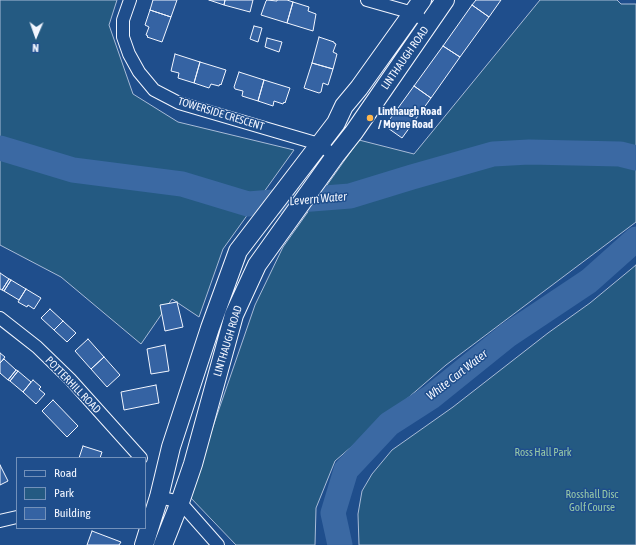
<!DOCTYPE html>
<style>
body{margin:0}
#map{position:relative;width:636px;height:545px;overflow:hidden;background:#1f4e8c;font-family:"Asap Condensed",sans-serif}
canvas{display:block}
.legend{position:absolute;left:16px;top:457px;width:130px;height:72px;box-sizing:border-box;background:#1f4e8c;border:1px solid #7391ba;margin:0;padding:5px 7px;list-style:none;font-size:12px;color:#f2f6ff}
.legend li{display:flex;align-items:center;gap:8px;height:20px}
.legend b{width:20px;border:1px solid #7391ba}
.north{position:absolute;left:16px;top:16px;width:40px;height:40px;-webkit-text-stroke:3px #1f4e8c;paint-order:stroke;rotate:182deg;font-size:11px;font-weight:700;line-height:16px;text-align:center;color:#f2f6ff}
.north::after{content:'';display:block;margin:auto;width:14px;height:18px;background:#f2f6ff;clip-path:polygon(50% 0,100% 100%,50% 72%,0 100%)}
</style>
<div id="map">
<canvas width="636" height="545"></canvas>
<ul class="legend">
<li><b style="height:5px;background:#1f4e8c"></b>Road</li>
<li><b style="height:11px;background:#245a82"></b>Park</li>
<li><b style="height:11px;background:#3563a3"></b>Building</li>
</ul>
<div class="north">N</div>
</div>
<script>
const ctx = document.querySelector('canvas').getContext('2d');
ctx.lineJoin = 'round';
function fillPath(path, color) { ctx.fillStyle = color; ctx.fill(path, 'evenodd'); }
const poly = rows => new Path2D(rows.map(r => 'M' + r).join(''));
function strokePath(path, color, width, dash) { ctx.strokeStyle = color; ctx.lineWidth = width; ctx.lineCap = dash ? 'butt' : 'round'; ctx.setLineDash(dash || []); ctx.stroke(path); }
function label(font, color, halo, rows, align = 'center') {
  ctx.font = font + ' "Asap Condensed",sans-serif'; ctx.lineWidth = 3; ctx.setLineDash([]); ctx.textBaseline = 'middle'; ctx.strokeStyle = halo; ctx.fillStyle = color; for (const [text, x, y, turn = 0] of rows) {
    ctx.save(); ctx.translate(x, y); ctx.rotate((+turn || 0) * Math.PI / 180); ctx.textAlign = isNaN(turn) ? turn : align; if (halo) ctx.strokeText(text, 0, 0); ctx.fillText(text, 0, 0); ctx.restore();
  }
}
const green = poly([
 [0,0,117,0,109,25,133,94,178,122,294,150,223,249,199,317,172,299,141,344,61,277,0,245,0,0],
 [540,0,617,0,621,4,636,4,636,222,446,365,335,461,316,508,315,545,236,545,189,496,255,305,283,247,359,140,414,154,540,0],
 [636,265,636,545,359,545,358,514,362,491,372,474,392,450,453,407,548,333,590,303,636,265]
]);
fillPath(green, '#245a82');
strokePath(green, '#a8bbd7', 1);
strokePath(poly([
 [0,148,73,170,182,184,248,204,350,196,412,177,493,154,529,152,620,154,636,158],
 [340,545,333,513,346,470,389,424,431,397,508,335,589,281,636,239]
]), '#3b69a3', 25);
const building = poly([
 [153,0,177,0,171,17,150,10,153,0],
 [209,0,225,0,224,5,209,0],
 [225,0,253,0,250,12,224,5,225,0],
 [267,0,277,1,277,0,287,0,293,2,287,23,261,15,266,1,267,0],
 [476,0,501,0,489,17,472,5,476,0],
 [293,2,309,7,308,11,316,14,313,31,287,23,293,2],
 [472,5,489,17,460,57,443,46,472,5],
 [150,10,171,17,162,42,147,37,148,36,146,35,149,27,145,25,150,10],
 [254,26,262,28,258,42,250,39,254,26],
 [319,37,334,42,334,43,336,44,333,52,337,54,333,69,312,63,319,37],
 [267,38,282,42,279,52,265,47,267,38],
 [443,46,460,57,431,98,414,86,443,46],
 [175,54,200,62,194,83,178,78,179,73,171,71,175,54],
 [200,62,226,70,221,85,220,84,219,86,211,84,209,88,194,83,200,62],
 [312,63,333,69,328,85,323,83,321,92,319,93,304,88,312,63],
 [239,72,264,80,258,101,242,96,243,91,235,89,234,87,239,72],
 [264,80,290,88,285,103,284,102,283,104,274,101,273,106,258,101,264,80],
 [414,86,431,98,402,138,385,126,414,86],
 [0,273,9,279,2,290,0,289,0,273],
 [9,279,11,280,4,291,2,290,9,279],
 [11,280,26,289,19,300,4,291,11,280],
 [26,289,41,298,34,309,28,305,27,307,18,302,26,289],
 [177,302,183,327,165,331,160,305,177,302],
 [50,309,63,321,54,330,41,318,50,309],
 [63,321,76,333,67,342,54,330,63,321],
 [88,339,104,357,91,369,75,351,88,339],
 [165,345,169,371,151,374,147,349,165,345],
 [0,353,5,357,0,363,0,353],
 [104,357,120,375,107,387,91,369,104,357],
 [4,359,16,370,8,380,0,373,0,363,4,359],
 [16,370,18,371,10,381,8,380,16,370],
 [18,371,31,382,23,392,10,381,18,371],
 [33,380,41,387,39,389,45,394,36,404,23,392,33,380],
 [156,385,159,403,124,410,121,392,156,385],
 [53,400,78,426,67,437,42,411,53,400],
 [83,446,102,452,100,458,79,458,83,446],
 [0,465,8,481,0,485,0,465],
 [92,531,121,542,119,545,87,545,92,531]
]);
fillPath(building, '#3563a3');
strokePath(building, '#f2f6ff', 1);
const street = poly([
 [130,0,123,20,123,37,129,54,139,72,154,90,179,103,319,144,335,156],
 [367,0,413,13,419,17],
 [0,318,37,347,70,379,141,458],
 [159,497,180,502,218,545],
 [0,521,17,517]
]);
const secondary = poly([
 [144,545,159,497,171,447,210,328,238,251,336,123,344,106,359,88,422,0],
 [163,545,180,502,193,464,234,315,257,265,335,156,354,132,445,0]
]);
strokePath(street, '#f2f6ff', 14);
strokePath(secondary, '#f2f6ff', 20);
strokePath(street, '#1f4e8c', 12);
strokePath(secondary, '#1f4e8c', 18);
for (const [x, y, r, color] of [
 [370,118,4,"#ffb74d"]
]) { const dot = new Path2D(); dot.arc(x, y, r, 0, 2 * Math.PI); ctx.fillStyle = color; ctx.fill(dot); strokePath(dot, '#1f4e8c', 1.5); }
label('11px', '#f2f6ff', '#1f4e8c', [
 ["LINTHAUGH ROAD",405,58,-55],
 ["TOWERSIDE CRESCENT",221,114,17],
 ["LINTHAUGH ROAD",228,341,-73],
 ["POTTERHILL ROAD",73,385,46]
]);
label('bold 11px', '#f2f6ff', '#1f4e8c', [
 ["Linthaugh Road",378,112],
 ["/ Moyne Road",378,125]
], 'left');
label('11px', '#97c8a6', '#1f4e8c', [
 ["Ross Hall Park",543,453],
 ["Rosshall Disc",592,495],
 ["Golf Course",592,508]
]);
label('italic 12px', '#f2f6ff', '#1f4e8c', [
 ["Levern Water",318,199,-5],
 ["White Cart Water",457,375,-38]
]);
</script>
